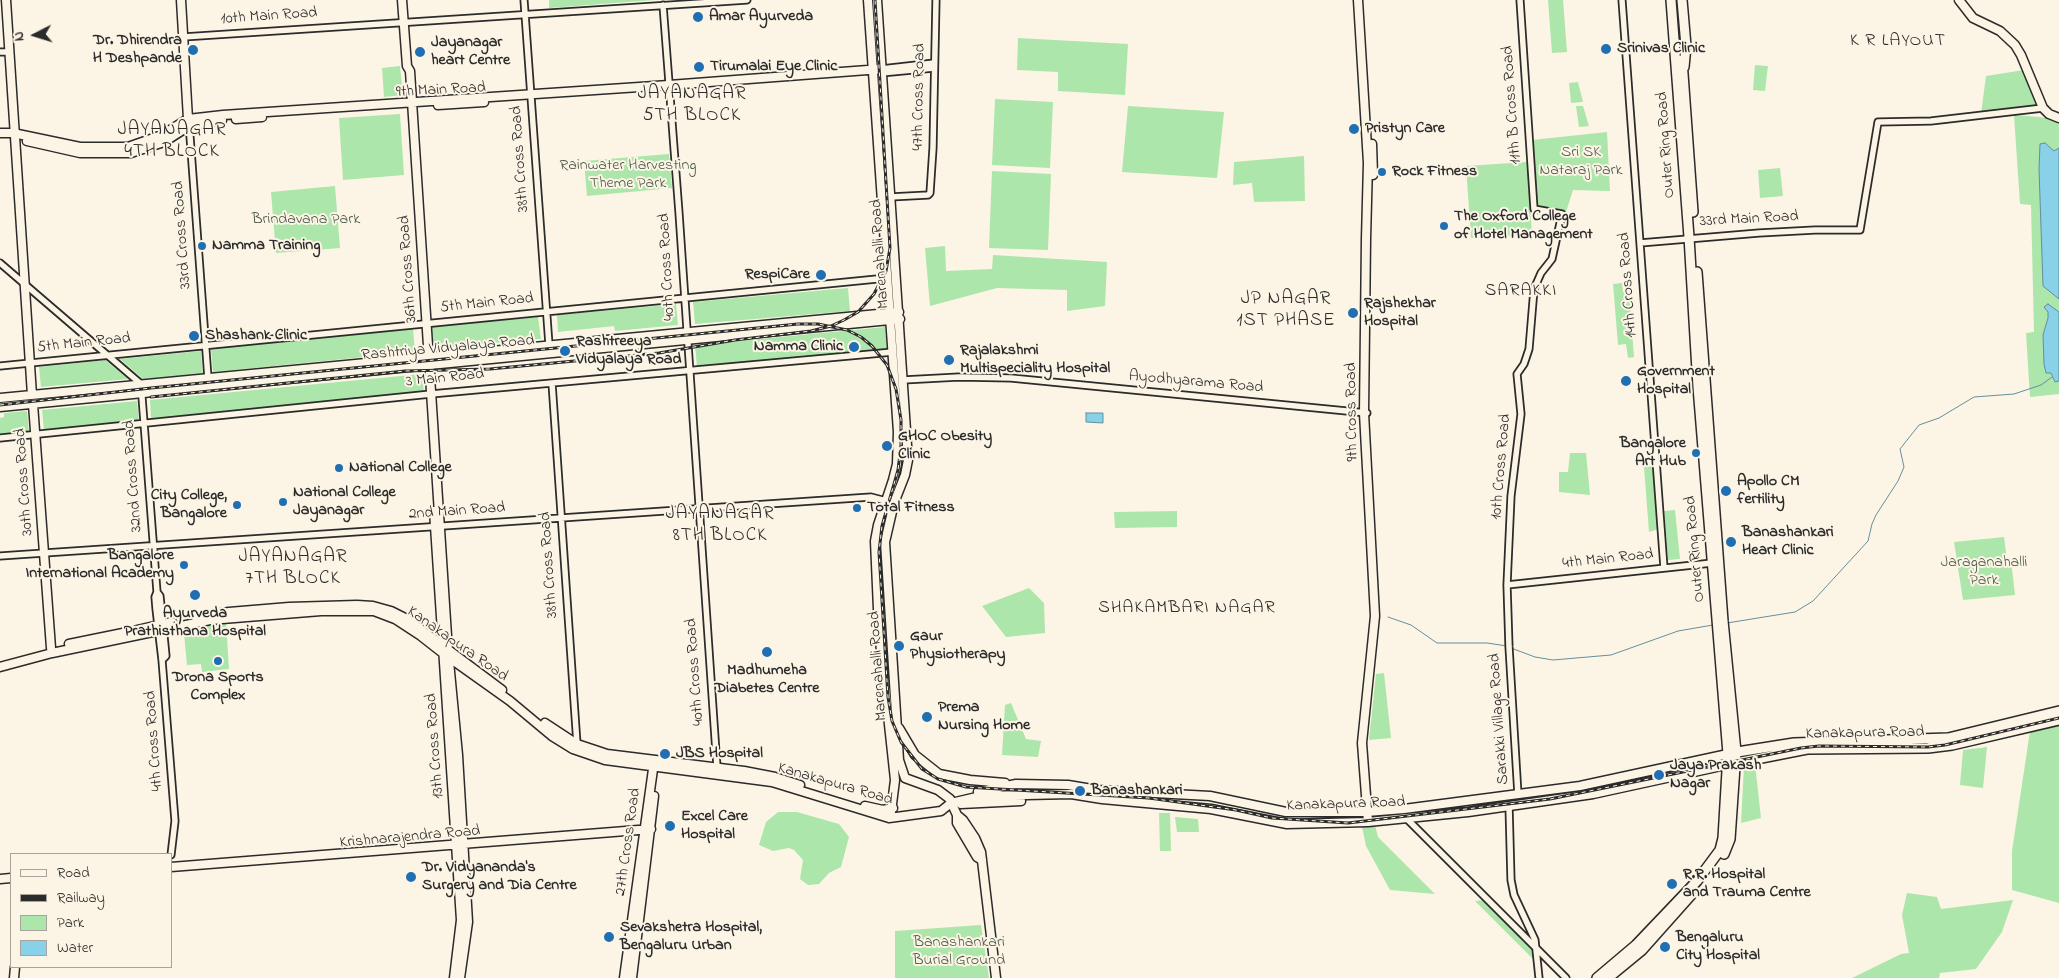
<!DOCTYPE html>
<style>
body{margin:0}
#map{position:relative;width:2059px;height:978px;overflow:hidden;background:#fcf5e5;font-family:"Indie Flower",sans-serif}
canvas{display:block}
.legend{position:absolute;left:10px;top:853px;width:162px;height:115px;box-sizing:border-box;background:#fcf5e5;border:1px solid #a8a49b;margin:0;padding:6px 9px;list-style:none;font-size:15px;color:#2b2b2b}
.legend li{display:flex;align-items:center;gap:10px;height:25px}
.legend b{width:25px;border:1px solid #a8a49b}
.north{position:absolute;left:10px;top:10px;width:50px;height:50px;-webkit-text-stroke:4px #fcf5e5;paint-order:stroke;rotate:265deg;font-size:14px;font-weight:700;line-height:20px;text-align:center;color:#2b2b2b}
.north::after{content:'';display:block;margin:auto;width:18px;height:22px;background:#2b2b2b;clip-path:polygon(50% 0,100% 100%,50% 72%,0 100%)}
</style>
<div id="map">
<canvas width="2059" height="978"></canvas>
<ul class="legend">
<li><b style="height:6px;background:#fcf5e5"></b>Road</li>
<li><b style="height:6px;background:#2b2b2b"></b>Railway</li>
<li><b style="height:14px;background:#ade6aa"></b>Park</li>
<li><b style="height:14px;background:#88d1e9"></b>Water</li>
</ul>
<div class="north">N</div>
</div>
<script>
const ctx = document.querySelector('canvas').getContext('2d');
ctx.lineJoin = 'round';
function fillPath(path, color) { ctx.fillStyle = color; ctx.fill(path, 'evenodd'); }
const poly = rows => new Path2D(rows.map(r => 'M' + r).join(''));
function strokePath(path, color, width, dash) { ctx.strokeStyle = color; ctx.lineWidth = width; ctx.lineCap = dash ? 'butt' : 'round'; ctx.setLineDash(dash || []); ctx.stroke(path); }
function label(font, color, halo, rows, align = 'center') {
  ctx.font = font + ' "Indie Flower",sans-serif'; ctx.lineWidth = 4; ctx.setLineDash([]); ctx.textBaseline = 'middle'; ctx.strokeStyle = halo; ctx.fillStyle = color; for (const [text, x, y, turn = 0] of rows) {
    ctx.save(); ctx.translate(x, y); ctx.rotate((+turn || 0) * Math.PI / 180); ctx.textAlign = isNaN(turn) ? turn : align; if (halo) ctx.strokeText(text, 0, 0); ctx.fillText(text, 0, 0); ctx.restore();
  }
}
fillPath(poly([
 [549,0,655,0,549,8],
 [1548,0,1563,0,1567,52,1552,53],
 [1018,38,1128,44,1125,95,1058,91,1058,72,1017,70],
 [1755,65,1768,66,1765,91,1753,90],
 [400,66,403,95,384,97,382,68],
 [2024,70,2037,106,1981,114,1986,76],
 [1578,82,1583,102,1571,103,1569,83],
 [995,99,1053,102,1050,168,992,165],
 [1128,106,1224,112,1217,178,1122,172],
 [1576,106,1583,106,1589,126,1579,127],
 [400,114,404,175,343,180,339,118],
 [2014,115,2040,117,2059,121,2059,394,2030,397,2026,333,2034,332,2031,205,2020,204],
 [1607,132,1610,191,1573,190,1566,212,1536,208,1532,140],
 [669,154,672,188,587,196,584,161],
 [1304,156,1305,201,1254,202,1252,183,1233,185,1234,162],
 [1527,162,1532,235,1471,238,1466,166],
 [1780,168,1783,196,1760,198,1758,170],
 [992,171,1051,174,1048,250,989,248],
 [335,186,340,248,276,253,271,192],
 [945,246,946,271,992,269,993,255,1107,262,1105,306,1067,311,1067,290,997,288,930,306,925,248],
 [1622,283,1623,292,1629,292,1634,357,1628,358,1626,344,1618,345,1613,284],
 [848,288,850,311,695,324,693,302],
 [676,304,678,325,615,331,614,326,558,332,557,315],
 [538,317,541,339,433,348,431,327],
 [885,327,887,349,697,367,695,345],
 [413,329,415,352,213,372,211,349],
 [201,351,203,374,143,379,120,359],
 [105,360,128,379,41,387,39,367],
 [422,374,424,393,151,419,150,400],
 [137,401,139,422,44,430,42,410],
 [27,411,29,433,0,435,0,418,4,417,4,413],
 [1570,453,1586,453,1590,495,1559,492,1559,472,1568,472],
 [1653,466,1658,529,1649,532,1644,467],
 [1675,510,1680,559,1668,560,1664,511],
 [1177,511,1177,527,1115,528,1114,512],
 [2004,537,2007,560,2011,560,2015,595,1963,600,1954,542],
 [1029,588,1044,603,1045,633,1006,637,982,606],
 [226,622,229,669,202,672,201,664,187,665,184,634,188,634,187,627],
 [1384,673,1391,738,1369,740,1376,674],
 [1011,703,1026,739,1041,741,1038,757,1002,755,1005,705],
 [2059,724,2059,903,2012,890,2012,851,2030,731],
 [1987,747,1983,788,1960,785,1963,750],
 [1755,764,1761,818,1741,823,1744,766],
 [778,812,797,812,839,824,849,837,841,867,829,873,819,884,808,885,800,879,803,860,794,850,789,848,773,851,759,845,766,822],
 [1159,813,1170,813,1171,851,1160,851],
 [1175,817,1198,819,1199,832,1177,832],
 [1375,825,1378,837,1435,894,1390,890,1366,846,1362,827],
 [1907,893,1937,897,1941,909,2013,900,2002,932,1976,969,1940,973,1939,978,1852,978,1901,954,1909,953,1902,915],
 [1485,900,1533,947,1534,960,1475,901],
 [981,925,989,978,895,978,895,931]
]), '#ade6aa');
const water = poly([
 [2045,143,2054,151,2059,148,2059,299,2043,286,2039,169,2040,144,2045,143],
 [2048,304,2059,312,2059,381,2055,382,2051,373,2046,373,2044,364,2043,335,2048,318,2048,312,2044,307,2048,304],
 [1086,413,1103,413,1103,423,1086,422,1086,413]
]);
fillPath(water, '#88d1e9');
strokePath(water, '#638f9d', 1);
strokePath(poly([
 [1388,617,1411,625,1437,643,1487,643,1507,646],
 [1727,623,1795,612,1813,601,1868,541,1872,524,1876,515,1898,481,1904,467,1900,449,1919,425,1939,418,1974,397,2014,394,2041,385,2052,377],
 [1511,648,1535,657,1553,660,1611,655,1678,631,1713,625]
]), '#638f9d', 1);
const minor = poly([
 [524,0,549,345],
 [1622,0,1664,568],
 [663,5,679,213,717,767],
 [183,37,747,0],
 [0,52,9,52],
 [881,69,934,63],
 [881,73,934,68],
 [189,123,208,378],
 [890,197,928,195,930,193,933,148,936,0],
 [1640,243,1759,233,1815,230,1860,230,1878,122,1931,121,2043,108],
 [0,263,141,384,157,592,155,597,156,609,162,660,175,821,171,855],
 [0,366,887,278],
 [903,380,959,377,1011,378,1367,413],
 [552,383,577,744],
 [0,438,431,394,893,352],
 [0,556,871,497,890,502],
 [1507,585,1712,563],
 [157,592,160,596,166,656,162,660],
 [1518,795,1509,647,1507,585,1511,496,1521,414,1517,374,1524,364,1529,349,1534,289,1541,273,1552,259,1562,214,1534,209,1520,0],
 [1509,806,1511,880,1514,895,1535,940,1539,978],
 [1406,818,1566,978]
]);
const major = poly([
 [6,0,32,395],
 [181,0,188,119],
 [402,0,407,66,410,71,448,651,458,755,468,922,460,978],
 [868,0,898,432,897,464,893,480,878,525,875,541,879,632,895,780,891,812],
 [877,0,908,460,905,475,894,503,885,542,899,760,905,778,938,790,950,799],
 [1358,0,1368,163,1366,239,1364,413,1375,616,1362,743,1368,822],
 [1959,0,1973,18,2000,31,2015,45,2021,55,2043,108,2049,114,2059,118],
 [438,105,484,102],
 [236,119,262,117],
 [0,133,13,133,80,147,128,147,162,135,188,119,223,115,669,85,881,69],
 [27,141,80,153,131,153,164,142,189,126,222,120],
 [1372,144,1373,175],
 [0,398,899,312],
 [33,404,51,648],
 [0,407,900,319],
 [434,511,461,920,454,978],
 [196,617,229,612,289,607,357,605,373,606,391,611,407,619,502,690],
 [137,630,172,622],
 [69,644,123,633],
 [0,667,52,653,210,620,321,611,374,611,395,619,421,636,444,654,510,701,552,736,573,749,605,760,772,782,889,818,941,811,951,803,981,796,1071,794,1102,799,1211,809,1287,824,1368,822,1468,812,1593,794,1726,765],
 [545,723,577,744,607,754,744,771,775,777,800,785],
 [899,728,915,755,939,774,970,780,1005,783],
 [978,792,1016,784,1068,785,1098,790,1210,796,1286,812,1367,812,1404,809,1580,786,1728,754],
 [950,800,957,815,963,820,975,838,981,852,996,978],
 [961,804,1021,801],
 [865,806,883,810,893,808],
 [957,815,957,823,977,857,982,860],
 [171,867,651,829],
 [0,879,11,878],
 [14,978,15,967],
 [624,978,654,762],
 [632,978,654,796]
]);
const highway = poly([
 [1682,0,1686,46,1684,67],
 [1682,60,1693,212],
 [1697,272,1723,621,1736,752,1730,839,1724,854],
 [1731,753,1794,743,1948,738,2059,711],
 [1731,764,1807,749,1928,748,1952,745,2059,720],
 [1597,978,1636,945,1697,881,1720,850,1723,838,1728,754,1698,387,1689,237,1671,0],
 [1608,978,1642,950,1691,895]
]);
strokePath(minor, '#2b2b2b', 9);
strokePath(major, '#2b2b2b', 11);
strokePath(highway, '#2b2b2b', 12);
strokePath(minor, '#fcf5e5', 5.5);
strokePath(major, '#fcf5e5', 8);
strokePath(highway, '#fcf5e5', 9);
const rail = poly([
 [151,397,405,371,490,369,659,353,735,340,811,331,831,326,844,320,858,312,874,294,886,271,890,248,875,0],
 [0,405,151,388,798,324,818,324,847,330,861,337,872,346,887,365,896,389,901,420,901,446,898,470,882,526,879,552,888,697,892,721,901,742,922,769,938,779,966,787,1149,798,1236,810,1272,818,1348,823,1550,799,1801,748,1819,746,1928,747,1945,745,2059,718]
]);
strokePath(rail, '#2b2b2b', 3);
strokePath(rail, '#fcf5e5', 1, [4]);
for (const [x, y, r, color] of [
 [698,17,6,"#1f6fb2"],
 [1606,49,6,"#1f6fb2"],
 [193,50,6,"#1f6fb2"],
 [420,52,6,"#1f6fb2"],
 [699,67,6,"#1f6fb2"],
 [1354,129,6,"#1f6fb2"],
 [1382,172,5,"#1f6fb2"],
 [1444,226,5,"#1f6fb2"],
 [202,246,5,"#1f6fb2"],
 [821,275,6,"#1f6fb2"],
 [1353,313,6,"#1f6fb2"],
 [194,336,6,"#1f6fb2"],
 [854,347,6,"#1f6fb2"],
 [565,351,6,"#1f6fb2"],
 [949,360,6,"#1f6fb2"],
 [1626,381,6,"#1f6fb2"],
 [887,446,6,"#1f6fb2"],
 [1696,453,5,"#1f6fb2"],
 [339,468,5,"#1f6fb2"],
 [1726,491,6,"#1f6fb2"],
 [283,502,5,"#1f6fb2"],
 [237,505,5,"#1f6fb2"],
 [857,508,5,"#1f6fb2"],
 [1731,542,6,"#1f6fb2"],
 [184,565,5,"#1f6fb2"],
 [195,595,6,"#1f6fb2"],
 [899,646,6,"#1f6fb2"],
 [767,652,6,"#1f6fb2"],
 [218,661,5,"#1f6fb2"],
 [927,717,6,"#1f6fb2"],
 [665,754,6,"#1f6fb2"],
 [1659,775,6,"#1f6fb2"],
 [1080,791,6,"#1f6fb2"],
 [670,826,6,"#1f6fb2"],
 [411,877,6,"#1f6fb2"],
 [1672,884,6,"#1f6fb2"],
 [609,937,6,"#1f6fb2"],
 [1665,947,6,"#1f6fb2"]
]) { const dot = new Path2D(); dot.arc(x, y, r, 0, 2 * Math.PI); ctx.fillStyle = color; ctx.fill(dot); strokePath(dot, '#fcf5e5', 2); }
label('16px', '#2b2b2b', '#fcf5e5', [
 ["10th Main Road",269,17,-4],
 ["9th Main Road",441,91,-3],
 ["47th Cross Road",920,97,-89],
 ["11th B Cross Road",1513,105,-94],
 ["Outer Ring Road",1667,145,-94],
 ["38th Cross Road",521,159,-94],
 ["33rd Main Road",1749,220,-3],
 ["33rd Cross Road",183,235,-94],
 ["Marenahalli Road",881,254,-94],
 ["40th Cross Road",668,267,-93],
 ["36th Cross Road",409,269,-94],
 ["14th Cross Road",1629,285,-94],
 ["5th Main Road",487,304,-6],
 ["5th Main Road",84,344,-6],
 ["Rashtriya Vidyalaya Road",448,349,-5],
 ["3 Main Road",445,379,-6],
 ["Ayodhyarama Road",1196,383,5],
 ["9th Cross Road",1353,412,-91],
 ["10th Cross Road",1502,467,-85],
 ["32nd Cross Road",134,476,-94],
 ["30th Cross Road",25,482,-94],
 ["2nd Main Road",457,512,-4],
 ["Outer Ring Road",1696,549,-95],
 ["4th Main Road",1608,560,-6],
 ["38th Cross Road",550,565,-94],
 ["Kanakapura Road",457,645,35],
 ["Marenahalli Road",879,666,-94],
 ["40th Cross Road",696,672,-94],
 ["Sarakki Village Road",1500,719,-94],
 ["Kanakapura Road",1865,734,-1],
 ["4th Cross Road",155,741,-94],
 ["13th Cross Road",436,746,-94],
 ["Kanakapura Road",835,785,16],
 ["Kanakapura Road",1346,805,-2],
 ["Krishnarajendra Road",410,838,-5],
 ["27th Cross Road",629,842,-82]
]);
label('bold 16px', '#2b2b2b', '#fcf5e5', [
 ["Amar Ayurveda",709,17],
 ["Dr. Dhirendra",182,41,"right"],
 ["H Deshpande",182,59,"right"],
 ["Jayanagar",431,43],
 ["heart Centre",431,61],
 ["Srinivas Clinic",1617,49],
 ["Tirumalai Eye Clinic",710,67],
 ["Pristyn Care",1365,129],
 ["Rock Fitness",1392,172],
 ["The Oxford College",1454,217],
 ["of Hotel Management",1454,235],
 ["Namma Training",212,246],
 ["RespiCare",810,275,"right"],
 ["Rajshekhar",1364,304],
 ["Hospital",1364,322],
 ["Shashank Clinic",205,336],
 ["Rashtreeya",576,342],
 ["Vidyalaya Road",576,360],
 ["Namma Clinic",843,347,"right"],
 ["Rajalakshmi",960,351],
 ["Multispeciality Hospital",960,369],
 ["Government",1637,372],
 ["Hospital",1637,390],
 ["GHOC Obesity",898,437],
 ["Clinic",898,455],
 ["Bangalore",1686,444,"right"],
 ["Art Hub",1686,462,"right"],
 ["National College",349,468],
 ["Apollo CM",1737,482],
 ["fertility",1737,500],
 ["National College",293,493],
 ["Jayanagar",293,511],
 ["City College,",227,496,"right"],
 ["Bangalore",227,514,"right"],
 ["Total Fitness",867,508],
 ["Banashankari",1742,533],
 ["Heart Clinic",1742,551],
 ["Bangalore",174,556,"right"],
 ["International Academy",174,574,"right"],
 ["Ayurveda",195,614,"center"],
 ["Prathisthana Hospital",195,632,"center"],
 ["Gaur",910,637],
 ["Physiotherapy",910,655],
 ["Madhumeha",767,671,"center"],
 ["Diabetes Centre",767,689,"center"],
 ["Drona Sports",218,678,"center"],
 ["Complex",218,696,"center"],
 ["Prema",938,708],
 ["Nursing Home",938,726],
 ["JBS Hospital",676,754],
 ["Jaya Prakash",1670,766],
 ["Nagar",1670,784],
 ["Banashankari",1091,791],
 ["Excel Care",681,817],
 ["Hospital",681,835],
 ["Dr. Vidyananda's",422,868],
 ["Surgery and Dia Centre",422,886],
 ["R.R. Hospital",1683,875],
 ["and Trauma Centre",1683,893],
 ["Sevakshetra Hospital,",620,928],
 ["Bengaluru Urban",620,946],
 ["Bengaluru",1676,938],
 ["City Hospital",1676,956]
], 'left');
label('16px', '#4c5a4b', '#fcf5e5', [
 ["Sri SK",1581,153],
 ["Nataraj Park",1581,171],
 ["Rainwater Harvesting",628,166],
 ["Theme Park",628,184],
 ["Brindavana Park",306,220],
 ["Jaraganahalli",1984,563],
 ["Park",1984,581],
 ["Banashankari",959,943],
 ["Burial Ground",959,961]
]);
ctx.letterSpacing = '1px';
label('18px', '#2b2b2b', '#fcf5e5', [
 ["K R LAYOUT",1898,42],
 ["SARAKKI",1521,292],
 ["SHAKAMBARI NAGAR",1187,609]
]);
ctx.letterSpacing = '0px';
ctx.letterSpacing = '1px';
label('19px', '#2b2b2b', '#fcf5e5', [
 ["JAYANAGAR",692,95],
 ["5TH BLOCK",692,117],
 ["JAYANAGAR",172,131],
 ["4TH BLOCK",172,153],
 ["JP NAGAR",1286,300],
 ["1ST PHASE",1286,322],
 ["JAYANAGAR",720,515],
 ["8TH BLOCK",720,537],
 ["JAYANAGAR",293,558],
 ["7TH BLOCK",293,580]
]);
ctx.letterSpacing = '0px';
</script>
